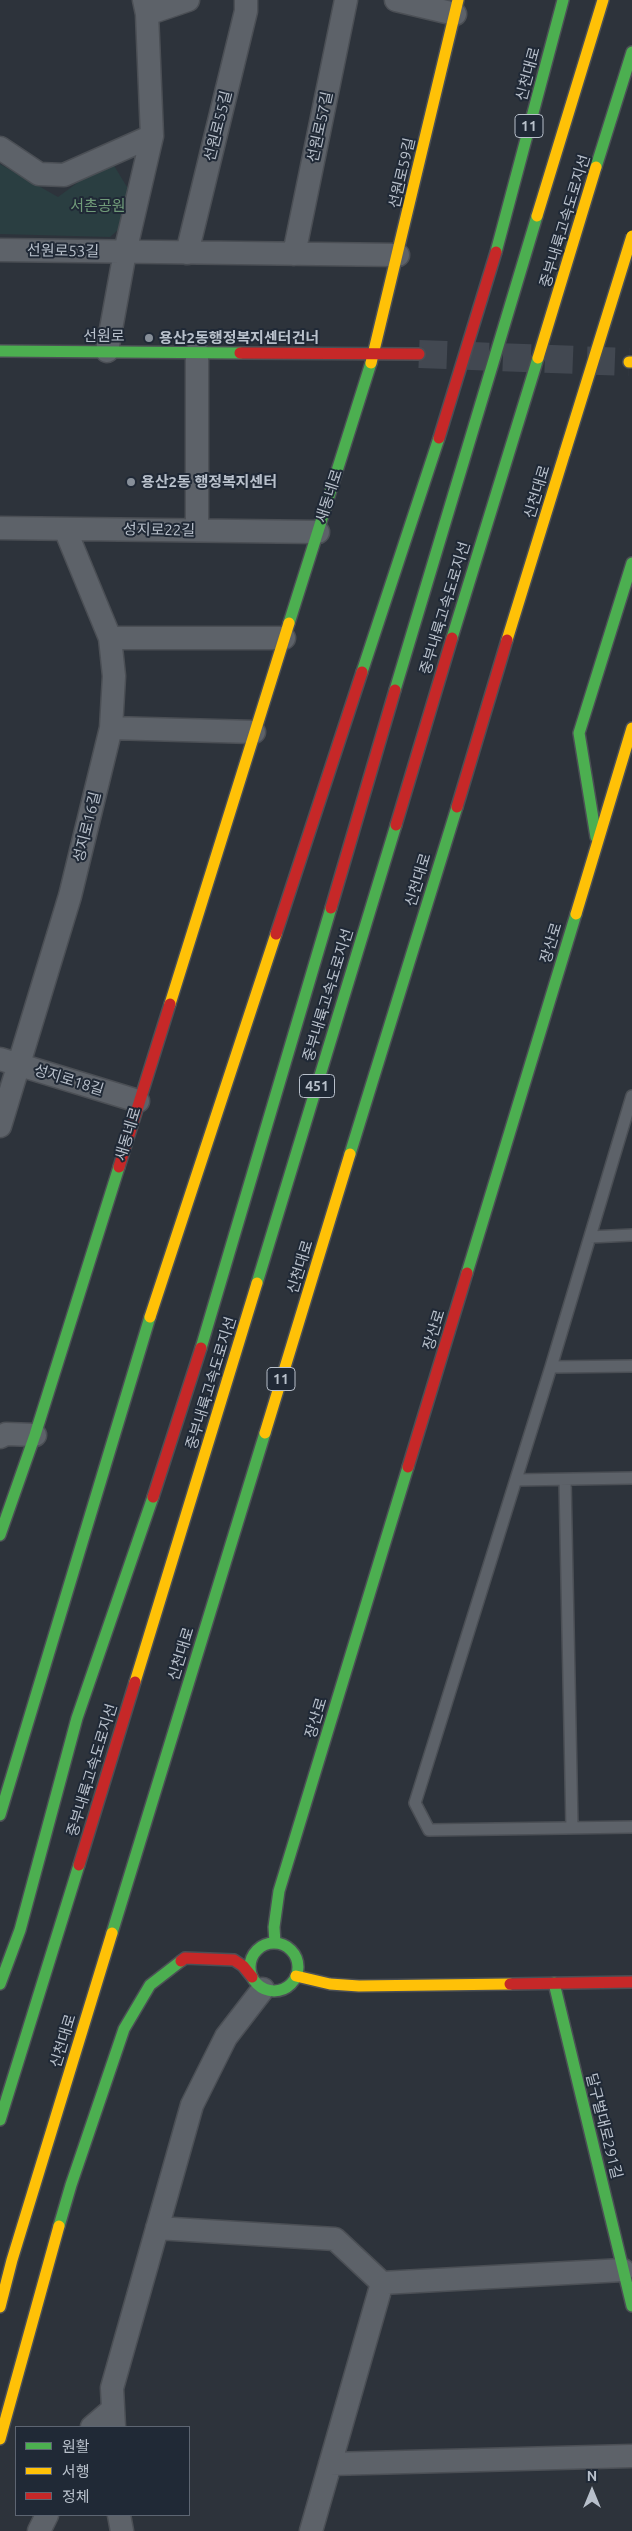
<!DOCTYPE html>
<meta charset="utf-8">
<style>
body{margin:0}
#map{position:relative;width:632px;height:2531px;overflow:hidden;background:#2d333b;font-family:Ubuntu,"Noto Sans KR",sans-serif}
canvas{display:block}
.legend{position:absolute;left:15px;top:2426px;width:175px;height:90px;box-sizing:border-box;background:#202936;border:1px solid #5d6572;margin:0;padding:6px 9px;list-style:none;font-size:15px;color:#b8c0cb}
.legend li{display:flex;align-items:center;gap:10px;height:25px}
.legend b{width:25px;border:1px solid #5d6572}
.north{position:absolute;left:567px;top:2466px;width:50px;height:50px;-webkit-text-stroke:4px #202936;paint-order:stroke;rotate:0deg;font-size:14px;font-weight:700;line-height:20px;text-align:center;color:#b8c0cb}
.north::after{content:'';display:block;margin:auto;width:18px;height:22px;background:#b8c0cb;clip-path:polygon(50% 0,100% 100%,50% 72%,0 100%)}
</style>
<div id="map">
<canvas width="632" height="2531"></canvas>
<ul class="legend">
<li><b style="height:6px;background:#4caf50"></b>원활</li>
<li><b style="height:6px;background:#ffc107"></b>서행</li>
<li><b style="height:6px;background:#c62828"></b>정체</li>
</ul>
<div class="north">N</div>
</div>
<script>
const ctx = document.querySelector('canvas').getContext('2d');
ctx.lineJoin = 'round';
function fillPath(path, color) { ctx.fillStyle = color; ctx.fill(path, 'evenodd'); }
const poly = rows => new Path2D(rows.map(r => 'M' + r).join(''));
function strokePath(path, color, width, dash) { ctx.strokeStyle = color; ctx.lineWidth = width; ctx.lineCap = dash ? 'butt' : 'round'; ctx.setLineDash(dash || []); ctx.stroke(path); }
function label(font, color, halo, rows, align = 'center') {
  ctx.font = font + ' Ubuntu,"Noto Sans KR",sans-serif'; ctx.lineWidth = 4; ctx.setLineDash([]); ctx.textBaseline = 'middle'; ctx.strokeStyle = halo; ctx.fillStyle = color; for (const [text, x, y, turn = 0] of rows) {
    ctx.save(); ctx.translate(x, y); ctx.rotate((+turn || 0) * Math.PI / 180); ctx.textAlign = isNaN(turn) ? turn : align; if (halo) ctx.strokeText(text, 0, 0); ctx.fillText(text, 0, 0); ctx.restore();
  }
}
fillPath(poly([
 [110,159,141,210,110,237,0,234,0,164,58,197]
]), '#2a3e41');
strokePath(poly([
 [419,354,629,362]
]), '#424851', 28, [28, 14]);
const lane = poly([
 [632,1096,551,1367,415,1803,429,1830,632,1827],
 [590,1237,632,1235],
 [551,1367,632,1366],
 [516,1480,632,1478],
 [565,1480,572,1828]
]);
const street = poly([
 [396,0,455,14],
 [147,14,188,0],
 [0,148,39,174,64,175,152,136],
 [0,250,398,255],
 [187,253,246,11,246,0],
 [294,254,346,0],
 [107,351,125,252,152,136,147,14,144,0],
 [197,352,197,530],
 [0,528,318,532],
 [110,638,284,638],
 [111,728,254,732],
 [0,1059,138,1101],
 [0,1126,70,896,111,728,114,676,110,638,65,529],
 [0,1437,6,1434,35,1435],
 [157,2228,335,2239,382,2283,311,2531],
 [382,2283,623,2270],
 [92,2427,113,2409],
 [114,2427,112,2388,192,2105,226,2037,263,1989],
 [330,2464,632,2456],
 [119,2515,122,2531],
 [39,2531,47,2515]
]);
const fast = poly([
 [596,167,632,52],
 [496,252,563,0],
 [0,351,240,353],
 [289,623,371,363],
 [452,638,538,358],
 [362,672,439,438],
 [395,690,537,216],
 [596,837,579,733,632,563],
 [350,1154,457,807],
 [467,1273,576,914],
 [257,1283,396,825],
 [201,1348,331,908],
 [0,1535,35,1435,119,1167],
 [0,1815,150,1317],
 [112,1933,265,1433],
 [275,1943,274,1927,279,1891,408,1467],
 '250 1967a24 24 0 1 1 48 0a24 24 0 1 1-48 0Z',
 [554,1983,632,2306],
 [0,1984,20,1930,77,1718,153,1497],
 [0,2120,79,1865],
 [59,2226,71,2185,124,2029,150,1985,181,1961]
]);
const slow = poly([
 [537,216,603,0],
 [538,358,596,167],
 [629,362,632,362],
 [371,363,458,0],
 [507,640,565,452],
 [576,914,632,728],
 [170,1004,289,623],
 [150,1317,276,934],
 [265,1433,350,1154],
 [135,1682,257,1283],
 [296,1976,330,1984,359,1986,510,1984],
 [0,2307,12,2260,112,1933],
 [0,2439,59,2226]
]);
const jam = poly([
 [240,353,419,354],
 [457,807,507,640],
 [396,825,452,638],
 [331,908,395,690],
 [276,934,362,672],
 [119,1167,170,1004],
 [408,1467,467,1273],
 [153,1497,201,1348],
 [79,1865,135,1682],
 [181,1961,185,1958,234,1960,243,1966,252,1977],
 [510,1984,632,1982]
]);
strokePath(lane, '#4b4f55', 14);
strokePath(street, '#4b4f55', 25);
strokePath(fast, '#4b4f55', 14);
strokePath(slow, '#4b4f55', 14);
strokePath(jam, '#4b4f55', 14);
strokePath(lane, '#5d6269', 11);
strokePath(street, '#5d6269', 22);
strokePath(fast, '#4caf50', 11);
strokePath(slow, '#ffc107', 11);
strokePath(jam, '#c62828', 11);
const slowBridge = poly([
 [565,452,632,236]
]);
const jamBridge = poly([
 [439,438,496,252]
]);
strokePath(slowBridge, '#4a4f57', 14, []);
strokePath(jamBridge, '#4a4f57', 14, []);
strokePath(slowBridge, '#ffc107', 11);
strokePath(jamBridge, '#c62828', 11);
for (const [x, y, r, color] of [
 [149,338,5,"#878f99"],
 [131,482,5,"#878f99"]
]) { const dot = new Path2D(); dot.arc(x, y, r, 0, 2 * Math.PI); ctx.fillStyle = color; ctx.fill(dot); strokePath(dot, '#202936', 2); }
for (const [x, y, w] of [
 [529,126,28],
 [317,1086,35],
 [281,1379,28]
]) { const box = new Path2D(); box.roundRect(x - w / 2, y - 11.5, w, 23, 4); ctx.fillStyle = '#202936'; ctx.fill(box); strokePath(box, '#b8c0cb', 1); }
label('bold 14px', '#b8c0cb', null, [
 ["11",529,126],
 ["451",317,1086],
 ["11",281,1379]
]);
label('15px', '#b8c0cb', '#202936', [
 ["신천대로",528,74,-75],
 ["선원로55길",218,126,-76],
 ["선원로57길",320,127,-78],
 ["선원로59길",402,173,-77],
 ["중부내륙고속도로지선",565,221,-73],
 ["선원로53길",63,251,1],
 ["선원로",104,336],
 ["신천대로",537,492,-73],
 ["새동네로",329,496,-72],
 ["성지로22길",159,530,1],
 ["중부내륙고속도로지선",445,608,-73],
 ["성지로16길",87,827,-76],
 ["신천대로",418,880,-73],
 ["장산로",551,943,-73],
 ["중부내륙고속도로지선",328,995,-73],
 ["성지로18길",69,1080,17],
 ["새동네로",128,1134,-73],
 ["신천대로",300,1267,-73],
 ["장산로",434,1330,-73],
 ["중부내륙고속도로지선",211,1383,-73],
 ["신천대로",181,1654,-73],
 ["장산로",316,1718,-73],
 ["중부내륙고속도로지선",92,1770,-73],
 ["신천대로",63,2041,-73],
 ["달구벌대로291길",604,2126,76]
]);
label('15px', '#709b79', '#202936', [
 ["서촌공원",98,206]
]);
label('bold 15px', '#b8c0cb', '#202936', [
 ["용산2동행정복지센터건너",159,338],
 ["용산2동 행정복지센터",141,482]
], 'left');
</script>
